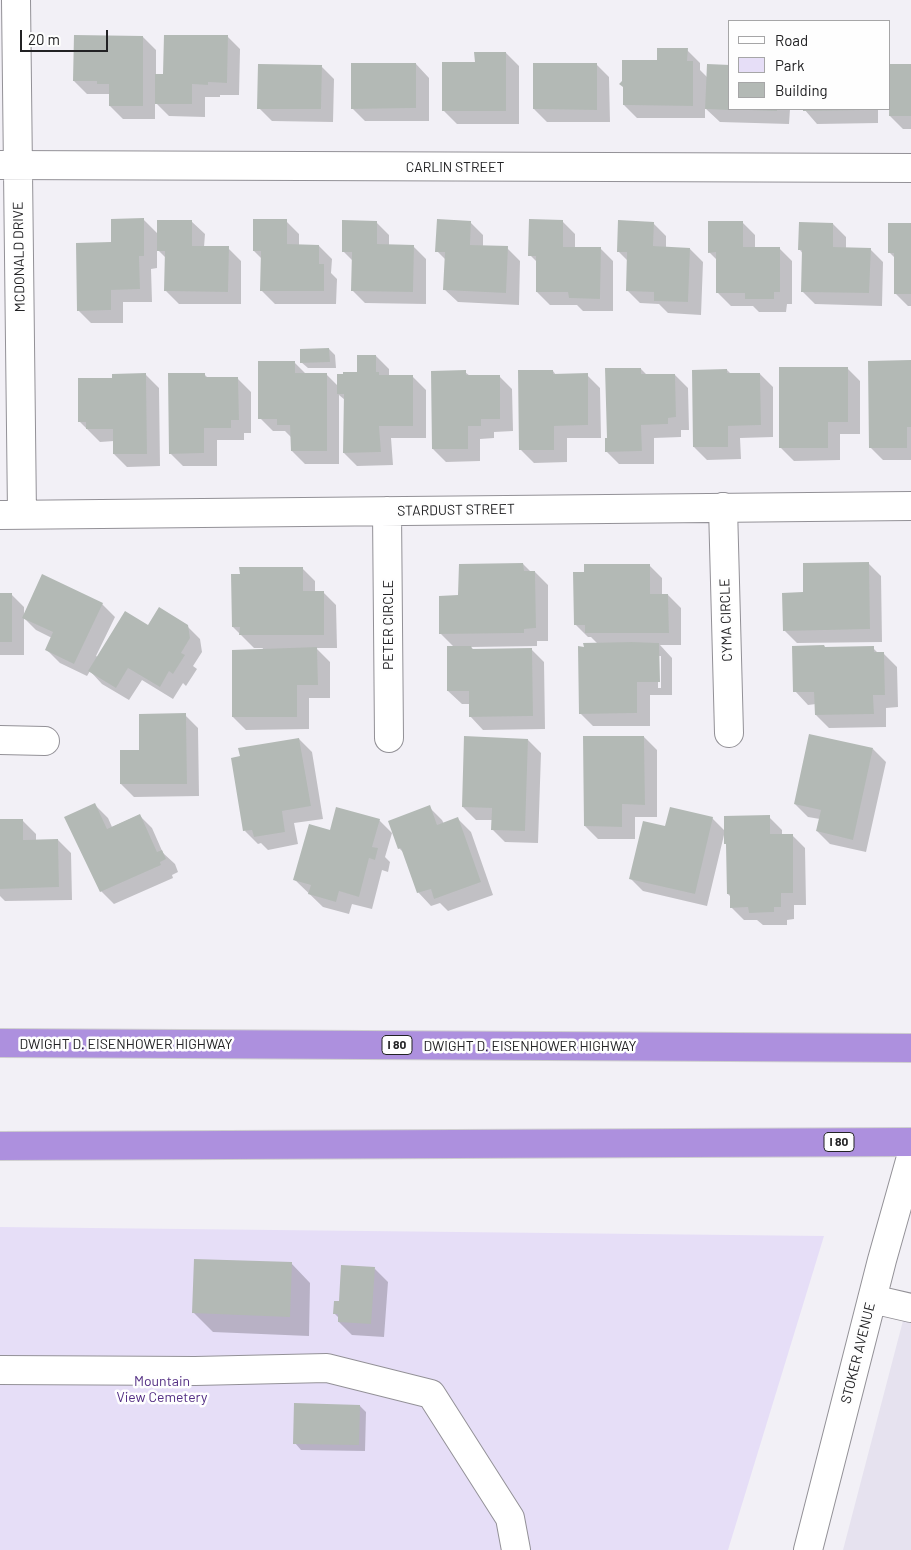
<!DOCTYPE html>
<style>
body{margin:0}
#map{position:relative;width:911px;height:1550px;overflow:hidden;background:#f2f0f6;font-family:Barlow,sans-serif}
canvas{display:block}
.legend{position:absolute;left:728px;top:20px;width:162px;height:90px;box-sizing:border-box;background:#fefefe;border:1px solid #a6a6a7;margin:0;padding:6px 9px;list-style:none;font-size:15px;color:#222224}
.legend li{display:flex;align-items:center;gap:10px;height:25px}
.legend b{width:25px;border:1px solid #a6a6a7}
.scale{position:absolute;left:20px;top:30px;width:88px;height:22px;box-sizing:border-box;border:2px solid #222224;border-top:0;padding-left:6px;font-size:15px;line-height:18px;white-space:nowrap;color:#222224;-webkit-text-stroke:4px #fefefe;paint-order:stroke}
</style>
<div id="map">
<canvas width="911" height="1550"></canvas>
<ul class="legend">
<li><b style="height:6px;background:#fff"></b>Road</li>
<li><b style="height:14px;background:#e6def7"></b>Park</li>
<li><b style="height:14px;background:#b3b9b5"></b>Building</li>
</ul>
<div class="scale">20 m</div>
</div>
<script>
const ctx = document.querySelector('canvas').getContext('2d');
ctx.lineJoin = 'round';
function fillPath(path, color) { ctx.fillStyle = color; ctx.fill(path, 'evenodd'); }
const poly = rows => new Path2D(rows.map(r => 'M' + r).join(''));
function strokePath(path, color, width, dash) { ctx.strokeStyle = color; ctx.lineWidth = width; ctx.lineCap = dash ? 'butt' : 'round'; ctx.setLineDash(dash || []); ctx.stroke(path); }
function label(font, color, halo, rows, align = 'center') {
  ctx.font = font + ' Barlow,sans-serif'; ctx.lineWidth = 5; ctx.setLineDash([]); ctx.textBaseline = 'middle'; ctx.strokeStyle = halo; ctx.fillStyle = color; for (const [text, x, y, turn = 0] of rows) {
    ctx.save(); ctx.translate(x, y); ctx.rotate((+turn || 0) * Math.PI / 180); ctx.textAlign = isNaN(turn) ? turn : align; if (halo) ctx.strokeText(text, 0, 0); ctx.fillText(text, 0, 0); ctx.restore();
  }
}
fillPath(poly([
 [911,1290,911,1550,843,1550]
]), '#e6e2ef');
fillPath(poly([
 [0,1227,824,1236,728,1550,0,1550]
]), '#e6def7');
fillPath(poly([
 [227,36,240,49,239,95,220,95,220,97,205,97,205,117,169,116,155,102,155,119,123,119,110,106,109,94,87,94,74,81,143,37,156,50,156,75,165,75],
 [687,50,700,63,700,70,707,77,730,109,790,109,789,124,720,122,705,108,705,118,637,118,624,105],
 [506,53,519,66,519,124,457,124,444,111,476,63],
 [416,64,429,78,429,121,365,121,352,108],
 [596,64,609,77,610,122,547,122,534,109],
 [321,66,334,79,333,122,272,121,259,108],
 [911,66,911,129,903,129,890,116],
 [804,109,878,109,878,123,817,124],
 [143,219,158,234,191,221,205,234,204,247,228,248,241,261,241,304,179,304,166,291,166,258,157,249,157,268,151,269,152,302,123,302,123,323,91,323,78,310,112,243],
 [286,221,299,234,299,246,319,246,332,259,331,273,337,279,336,304,275,304,262,291,262,259,254,251],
 [562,221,575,234,575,248,600,248,613,261,613,311,583,311,577,305,550,305,537,292,538,263,530,255],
 [376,222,389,235,389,246,413,246,426,259,426,304,365,303,352,290,353,261,343,251],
 [470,222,483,235,483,247,507,248,520,261,519,305,458,302,444,289,446,260,437,251],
 [742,222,755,235,755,248,779,248,792,261,792,304,787,304,786,312,759,312,753,306,731,306,718,293,717,260,709,252],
 [653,223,666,236,666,248,690,249,703,262,701,315,668,313,659,304,640,303,627,290,628,261,618,251],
 [833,224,846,237,846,249,870,249,883,262,882,306,815,304,802,291,803,254,800,250],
 [911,224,911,306,908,306,895,293,895,258,889,252],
 [329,349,335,355,336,368,308,368,301,362],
 [376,356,389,369,389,377,413,377,426,390,426,438,391,438,393,465,357,466,344,453,345,400,339,395,339,464,305,464,292,451,292,438,285,431,273,431,260,418,294,362,307,375,326,374,338,386,358,373],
 [911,362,911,460,883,460,870,447],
 [847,368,860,381,860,434,840,434,840,460,794,461,781,448],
 [641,369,647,375,675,375,688,388,689,430,681,430,681,437,654,438,654,464,619,464,606,451,608,439],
 [727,370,731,374,760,374,773,387,773,437,740,438,741,459,707,460,694,447],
 [553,371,556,375,587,375,600,388,601,438,567,438,567,462,534,463,521,450],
 [465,372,470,376,499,376,512,389,513,431,494,432,494,438,480,439,480,461,446,462,433,449],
 [204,374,209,379,238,379,251,392,251,433,244,433,244,440,217,440,217,466,183,466,170,453],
 [146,375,159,388,160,466,127,467,114,454,114,441,100,442,80,422,113,379],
 [868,563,881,576,882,642,797,643,784,630,804,594],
 [523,564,531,572,535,572,548,585,548,641,537,641,537,646,471,647,474,650,531,649,544,662,545,729,483,730,470,716,470,704,462,704,448,691,454,647,441,634,460,596],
 [649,565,662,578,662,595,668,595,681,608,681,645,660,645,672,658,672,695,650,695,650,726,593,726,580,713,585,648,598,644,591,637,588,637,575,624],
 [658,656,661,656,661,688,658,688],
 [302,568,315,581,315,592,323,592,336,605,337,648,316,648,330,662,330,698,309,698,309,729,246,730,233,717,263,648,254,648,233,627],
 [0,594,11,594,24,607,24,615,102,604,115,617,96,656,98,657,149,627,187,626,200,639,202,652,193,666,197,669,186,686,183,683,173,699,142,680,129,700,102,684,90,671,87,676,60,663,47,650,52,638,36,630,24,618,24,655,0,655],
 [873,648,879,654,884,654,897,667,898,707,886,708,886,727,829,728,816,715,816,704,808,705,795,691],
 [185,715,198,728,199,796,134,797,121,784],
 [644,737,657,750,657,817,635,817,635,839,598,839,585,826],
 [299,739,312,752,323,819,294,823,298,844,268,850,261,843,258,844,245,831],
 [528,740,541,753,538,843,505,842,492,829,492,820,476,820,463,807],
 [873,749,886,762,866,852,830,844,817,831,820,819,808,817,795,804],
 [95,805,108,818,112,827,139,815,152,828,163,853,175,864,178,872,172,875,173,878,114,904,101,891],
 [429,807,442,820,444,824,458,819,471,832,493,895,448,911,440,903,431,906,418,892,405,854,399,848],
 [769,817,782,830,782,835,792,835,805,848,806,905,794,905,794,919,787,920,787,925,763,925,757,920,744,920,731,907,731,897,728,894,727,845,724,835,707,906,643,891,630,878,666,828,712,818,725,831],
 [379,820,392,833,385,857,390,862,388,872,382,870,372,909,352,904,349,914,323,907,295,880,330,831],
 [0,821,23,821,36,834,36,841,58,840,71,853,72,900,5,901,0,896],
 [291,1263,310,1283,309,1336,213,1332,194,1313],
 [375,1269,388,1282,384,1337,352,1335,339,1322,339,1318,334,1313,340,1302],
 [360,1406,366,1412,365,1451,301,1450,295,1443]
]), '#0003');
fillPath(poly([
 [74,35,143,36,143,106,109,106,109,84,97,84,97,81,73,81],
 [164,35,228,35,227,83,208,82,208,85,192,84,192,104,155,104,155,74,163,74],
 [657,48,688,48,687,61,693,61,693,106,623,105,623,87,619,84,622,81,622,60,657,60],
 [474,52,506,52,506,111,442,111,442,62,475,62],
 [351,63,416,63,416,108,351,109],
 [533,63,597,63,597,110,533,109],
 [258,64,322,65,321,109,257,109],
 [707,64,730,65,730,110,705,109],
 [890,64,911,64,911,116,889,116],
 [747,109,777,109,777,111,747,110],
 [803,109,866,109,866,110,803,111],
 [144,218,144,256,139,256,140,289,111,290,111,310,77,311,76,243,111,242,111,219],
 [253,219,287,219,287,244,319,245,319,264,324,264,324,291,260,291,261,251,253,251],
 [437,219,471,221,470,245,508,246,506,293,443,290,445,252,435,252],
 [529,219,563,220,563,247,601,247,600,299,569,298,568,292,536,292,536,256,528,256],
 [157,220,192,220,192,246,229,246,228,292,164,291,165,251,157,251],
 [342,220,377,221,377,244,414,245,413,292,351,291,352,252,342,252],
 [618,220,654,222,653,246,690,248,688,302,654,301,654,292,626,291,627,252,617,252],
 [708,221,743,221,743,247,780,247,780,292,774,292,774,299,745,299,745,293,716,293,716,252,708,253],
 [799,222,833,223,833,247,871,248,869,293,801,292,802,250,798,250],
 [888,223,911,223,911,294,894,294,894,253,888,253],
 [329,348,330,362,300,363,300,349],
 [357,355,376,355,376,372,379,372,379,375,413,375,413,426,379,426,381,452,343,453,344,394,337,394,337,374,343,374,343,372,357,372],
 [911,360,911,427,907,427,907,448,869,448,868,361],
 [258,361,295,361,295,373,327,373,327,451,291,451,290,425,277,425,277,419,258,419],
 [779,367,848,367,848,422,828,422,828,448,779,448],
 [605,368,641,368,641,374,675,374,676,417,668,418,668,424,641,425,642,451,605,452,605,438,607,438],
 [727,369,727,373,760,373,761,425,728,426,728,447,693,447,692,370],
 [466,370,466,375,500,375,500,419,481,419,481,426,468,426,468,449,432,449,431,371],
 [518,370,553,370,553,374,588,373,588,425,554,426,554,450,519,450],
 [146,373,147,454,113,454,113,429,86,429,86,422,78,422,78,378,112,378,112,374],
 [168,373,205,373,205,377,238,377,239,420,231,420,231,428,204,428,204,453,169,454],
 [869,562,870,629,783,631,782,593,803,592,803,563],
 [523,563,524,571,535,571,536,628,524,629,524,633,439,634,439,596,458,595,459,564],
 [584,564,650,564,650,594,668,594,669,633,585,633,585,625,574,625,573,572,584,572],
 [239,567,303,567,303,591,324,591,324,635,239,635,240,627,232,627,231,574,240,574],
 [42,574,103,603,74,664,45,650,53,632,22,618],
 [0,593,12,593,12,642,0,642],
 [159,607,188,625,190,638,181,653,185,655,173,674,169,671,160,687,128,668,116,688,88,671,125,611,148,625],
 [632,642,659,643,660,682,637,682,637,713,579,714,578,646,584,647,583,643],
 [824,645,825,647,874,646,874,652,884,652,885,695,873,695,874,714,815,715,814,692,793,692,792,646],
 [447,646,471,646,472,649,532,648,533,716,469,717,469,691,447,691],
 [317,647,318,685,297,685,297,717,232,717,232,650],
 [186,713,187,784,120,784,120,750,139,750,139,714],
 [809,734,873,748,853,840,816,831,821,810,794,804],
 [464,736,528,739,525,831,491,830,492,808,462,807],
 [583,736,644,736,645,805,622,804,622,827,584,826],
 [299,738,311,806,282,811,285,832,254,837,252,830,243,831,231,758,240,756,238,748],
 [95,803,107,829,140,814,157,852,162,850,166,859,160,862,161,865,100,892,64,817],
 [430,805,437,825,458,817,481,882,434,899,431,889,417,893,401,848,398,849,388,821],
 [336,807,380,819,372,847,378,848,375,860,369,858,359,897,339,891,336,902,308,894,311,885,293,880,309,824,330,830],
 [670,807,713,817,695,894,629,879,643,821,665,826],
 [770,815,770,834,793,834,793,893,781,893,781,907,774,907,774,912,749,913,748,907,730,908,730,894,727,894,726,844,724,844,724,816],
 [0,819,23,819,23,840,58,839,59,887,0,889],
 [194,1259,292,1262,290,1317,192,1313],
 [341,1265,375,1267,371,1324,338,1322,338,1314,333,1314,334,1301,339,1301],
 [294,1403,360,1405,359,1445,293,1444]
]), '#b3b9b5');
const minor = poly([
 [16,0,22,514],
 [0,165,911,168],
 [723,507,729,733],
 [387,511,389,738],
 [0,515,911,506],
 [0,740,45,741],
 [872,1299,911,1308],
 [0,1370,195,1371,327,1368,431,1394,510,1518,516,1550],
 [808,1550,882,1260,911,1157]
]);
const highway = poly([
 [0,1043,911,1048],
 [0,1146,911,1142]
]);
strokePath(minor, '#939197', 30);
strokePath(highway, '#cececf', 30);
strokePath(minor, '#fff', 28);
strokePath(highway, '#ad90de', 28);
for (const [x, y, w] of [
 [397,1045,30],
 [839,1142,30]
]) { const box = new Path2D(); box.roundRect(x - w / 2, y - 9.5, w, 19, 4); ctx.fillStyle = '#fefefe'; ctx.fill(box); strokePath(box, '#222224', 1); }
label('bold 12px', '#222224', null, [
 ["I 80",397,1045],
 ["I 80",839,1142]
]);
label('14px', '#222224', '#fefefe', [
 ["CARLIN STREET",455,167],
 ["MCDONALD DRIVE",19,257,-91],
 ["STARDUST STREET",456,510,-1],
 ["CYMA CIRCLE",726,620,-92],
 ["PETER CIRCLE",388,625,-90],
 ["DWIGHT D. EISENHOWER HIGHWAY",126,1044],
 ["DWIGHT D. EISENHOWER HIGHWAY",530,1046],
 ["STOKER AVENUE",858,1353,-76]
]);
label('14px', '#532e83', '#fefefe', [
 ["Mountain",162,1381],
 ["View Cemetery",162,1397]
]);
</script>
